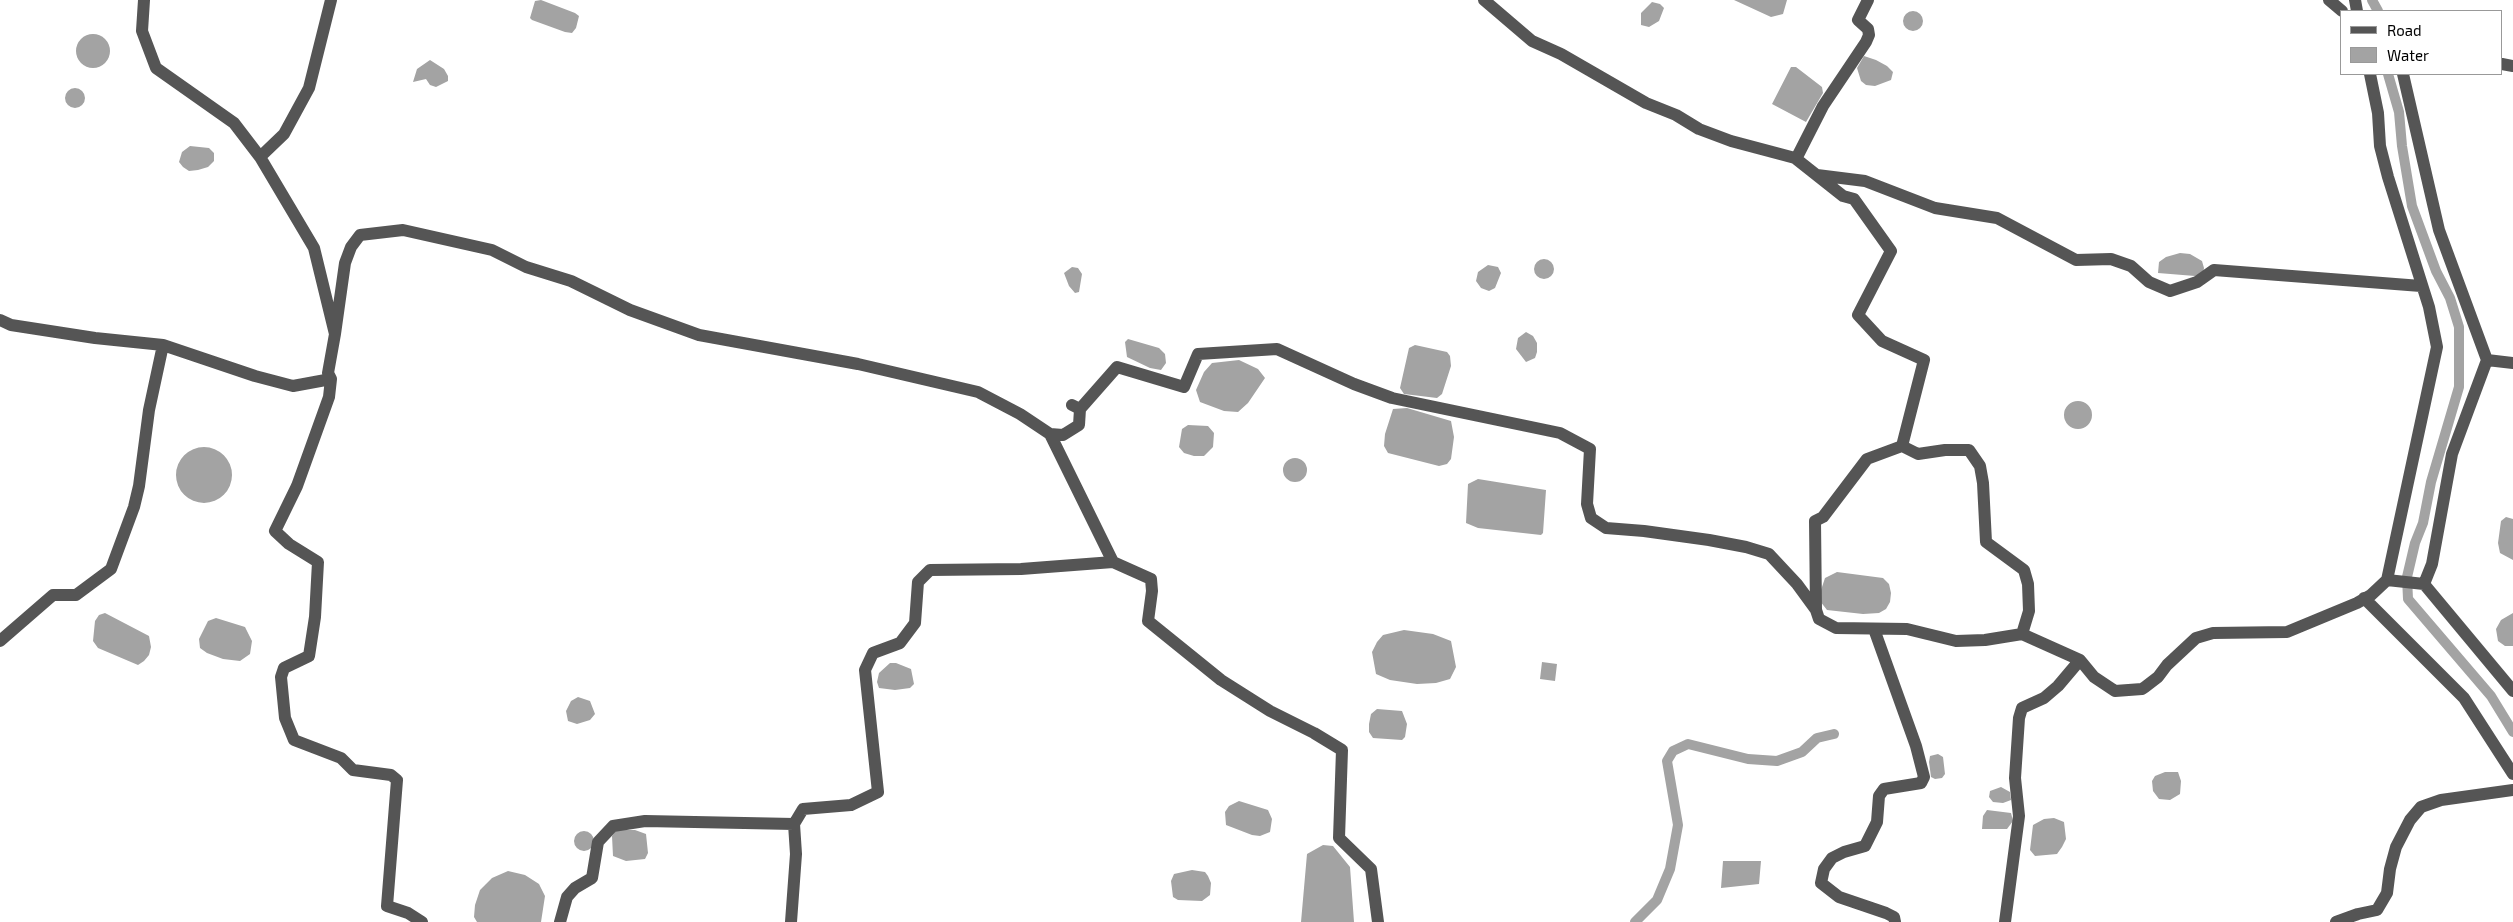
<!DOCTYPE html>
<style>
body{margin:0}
#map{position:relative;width:2513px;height:922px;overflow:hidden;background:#fff;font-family:"Exo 2",sans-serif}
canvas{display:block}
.legend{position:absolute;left:2340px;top:10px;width:162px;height:65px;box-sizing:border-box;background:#fff;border:1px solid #999;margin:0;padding:6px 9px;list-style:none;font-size:15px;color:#000}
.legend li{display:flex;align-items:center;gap:10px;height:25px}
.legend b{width:25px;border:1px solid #999}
</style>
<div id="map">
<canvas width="2513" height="922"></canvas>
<ul class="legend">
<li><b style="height:6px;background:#555"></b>Road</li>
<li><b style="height:14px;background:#a3a3a3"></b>Water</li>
</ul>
</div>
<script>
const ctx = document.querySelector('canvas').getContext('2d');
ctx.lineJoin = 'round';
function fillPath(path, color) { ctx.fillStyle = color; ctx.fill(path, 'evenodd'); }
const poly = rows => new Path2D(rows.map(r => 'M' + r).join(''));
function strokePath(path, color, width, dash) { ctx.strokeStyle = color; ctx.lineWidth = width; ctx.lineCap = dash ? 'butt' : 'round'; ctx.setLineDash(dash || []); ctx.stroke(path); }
fillPath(poly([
 [541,0,575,13,579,16,576,28,572,33,565,32,532,20,530,18,535,1],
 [1734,0,1787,0,1783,14,1771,17],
 [1652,2,1660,4,1664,8,1659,21,1649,27,1641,25,1641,13],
 '1903 21a10 10 0 1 1 20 0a10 10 0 1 1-20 0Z',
 '76 51a17 17 0 1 1 34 0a17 17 0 1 1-34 0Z',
 [1864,56,1876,60,1887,66,1893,72,1891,80,1875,86,1866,85,1861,81,1857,68],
 [430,60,444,69,448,76,448,81,436,87,430,85,426,79,413,82,417,69],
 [1791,67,1796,67,1822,87,1823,93,1806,122,1772,104],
 '65 98a10 10 0 1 1 20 0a10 10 0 1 1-20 0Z',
 [190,146,209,148,214,153,214,161,208,167,198,170,189,171,183,167,179,162,182,152],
 [2180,253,2190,254,2202,261,2204,268,2203,274,2195,276,2158,273,2159,262,2166,257],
 '1534 269a10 10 0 1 1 20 0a10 10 0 1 1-20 0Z',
 [1488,265,1498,267,1501,273,1495,288,1489,291,1481,288,1476,281,1478,272],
 [1072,267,1078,268,1082,274,1079,292,1075,293,1069,286,1064,273],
 [1526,332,1533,336,1537,343,1537,352,1535,358,1526,362,1516,349,1518,338],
 [1128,339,1159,348,1165,354,1166,363,1161,370,1150,368,1127,357,1125,342],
 [1415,345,1447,352,1450,356,1451,366,1442,394,1437,398,1404,394,1400,388,1409,348],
 [1239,360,1258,369,1265,378,1248,403,1238,412,1224,411,1200,402,1196,390,1204,372,1212,363],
 '2064 415a14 14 0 1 1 28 0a14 14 0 1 1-28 0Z',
 [1407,408,1451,421,1454,437,1451,459,1447,464,1439,466,1388,453,1384,446,1385,434,1393,409],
 [1188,425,1208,426,1214,433,1213,447,1204,456,1194,456,1184,453,1179,447,1182,429],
 '176 475a28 28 0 1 1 56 0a28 28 0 1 1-56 0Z',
 '1283 470a12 12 0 1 1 24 0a12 12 0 1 1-24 0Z',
 [1478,479,1546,490,1543,533,1541,535,1478,528,1466,523,1468,484],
 [2506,517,2513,519,2513,560,2500,553,2498,543,2501,521],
 [1837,572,1883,578,1889,584,1891,593,1890,602,1886,609,1879,613,1863,614,1827,610,1820,601,1820,593,1825,578],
 [105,613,149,636,151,647,149,655,144,661,138,665,98,648,93,641,95,621,99,615],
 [2513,613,2513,646,2505,646,2498,641,2496,629,2501,620],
 [216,618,245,627,252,641,250,654,240,661,223,659,207,653,200,648,199,639,208,621],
 [1404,630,1433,634,1451,641,1456,667,1450,679,1436,683,1417,684,1390,680,1376,674,1372,652,1377,642,1383,635],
 [1542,662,1557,664,1555,681,1540,679],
 [890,663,896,663,911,669,914,684,910,688,895,690,879,688,877,682,879,673],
 [578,697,590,701,595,714,590,720,577,724,568,721,566,711,571,701],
 [1377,709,1402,711,1407,724,1405,737,1402,740,1373,738,1369,732,1369,724,1371,714],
 [1938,754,1943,757,1945,774,1942,778,1935,779,1931,777,1929,762,1930,756],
 [2165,772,2178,772,2181,781,2180,794,2170,800,2159,799,2153,791,2152,781,2155,776],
 [2001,787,2010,792,2011,800,2003,803,1993,802,1989,797,1990,791],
 [1239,801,1268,810,1272,819,1270,832,1260,836,1252,835,1226,825,1225,812,1229,806],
 [1987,810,2011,813,2013,821,2007,829,1982,829,1983,816],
 [2054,818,2064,822,2066,839,2062,847,2057,854,2035,856,2030,850,2033,825,2044,819],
 [621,830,635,830,646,834,648,853,645,859,626,861,613,856,612,836,616,831],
 '574 841a10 10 0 1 1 20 0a10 10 0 1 1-20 0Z',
 [1323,845,1333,846,1350,867,1354,922,1301,922,1307,854],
 [1723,861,1761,861,1759,884,1721,888],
 [1192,870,1205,872,1208,876,1211,883,1210,895,1202,901,1178,900,1173,897,1171,881,1174,874],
 [508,871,525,875,539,884,545,896,541,922,477,922,474,917,475,905,480,890,492,878]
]), '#a3a3a3');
strokePath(poly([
 [2372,0,2378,11],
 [2388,74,2399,112,2402,146,2412,206,2436,271,2450,298,2459,327,2459,387,2431,482,2423,523,2415,543,2407,577,2408,599,2491,696,2513,732],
 [1635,922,1657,900,1670,869,1678,825,1667,761,1673,751,1688,744,1748,759,1777,761,1802,752,1817,738,1834,734]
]), '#a3a3a3', 10);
strokePath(poly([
 [144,0,142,31,156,68,234,123,260,157,314,248,335,334,328,373,331,379,329,397,297,486,275,531,289,544,318,562,315,617,309,656,284,668,281,677,285,718,294,740,341,758,353,770,391,775,397,780,387,906,408,913,422,922],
 [1484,0,1532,41,1561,54,1646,103,1676,115,1699,129,1731,141,1795,158,1843,196,1854,199,1891,251,1858,315,1882,341,1924,360,1902,446,1918,454,1945,450,1969,450,1980,466,1983,483,1986,542,2024,570,2028,584,2029,611,2022,634],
 [2329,0,2342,11],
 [2355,0,2357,11],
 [2502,64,2513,66],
 [2370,74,2378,113,2380,146,2388,177,2429,307,2437,347,2387,580,2424,584,2513,691],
 [2403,74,2439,230,2487,360,2452,454,2432,564,2424,584],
 [260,157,284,134,309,88,331,0],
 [1796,159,1823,106,1866,42,1869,35,1868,29,1858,20,1868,0],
 [1817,175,1865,181,1935,208,1997,218,2076,260,2111,259,2131,266,2149,282,2170,291,2197,282,2214,270,2421,286],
 [0,320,11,325,95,338,163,345,255,376,293,386,331,379],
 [335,334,345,263,351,247,360,235,403,230,492,250,526,267,571,281,630,310,699,335,858,364,978,392,1020,414,1050,434,1113,562,1151,579,1152,591,1148,621,1221,680,1270,711,1314,733,1342,750,1339,838,1371,869,1378,922],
 [2487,360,2513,363],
 [1080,409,1117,367,1184,387,1198,354,1277,349,1354,384,1392,398,1560,433,1590,449,1587,504,1591,518,1606,528,1644,531,1709,540,1746,547,1769,554,1797,584,1816,610,1819,619,1836,628,1907,629,1956,641,1985,640,2022,634,2080,660,2094,677,2115,691,2142,689,2145,687,2158,677,2167,665,2196,638,2213,633,2287,632,2357,603,2371,595,2387,580],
 [1050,434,1063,435,1079,425,1080,409,1072,405],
 [2364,598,2464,698,2513,774],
 [1816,610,1815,521,1823,517,1867,459,1902,446],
 [1874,629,1916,746,1924,777,1921,783,1884,789,1879,796,1877,822,1865,846,1844,852,1832,858,1824,869,1821,883,1839,897,1886,913,1894,917,1895,922],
 [0,641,53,595,76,595,111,569,134,507,139,486,149,410,163,345],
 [794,824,803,809,851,805,878,792,865,670,873,653,900,643,915,623,918,582,930,570,1021,569,1113,562],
 [560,922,567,897,575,888,592,878,598,842,613,826,645,821,794,824,796,854,791,922],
 [2005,922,2019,816,2015,778,2019,718,2022,708,2044,698,2058,686,2080,660],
 [2336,922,2358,914,2377,910,2387,893,2390,869,2396,847,2410,820,2421,807,2441,800,2513,790]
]), '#555', 12);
</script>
